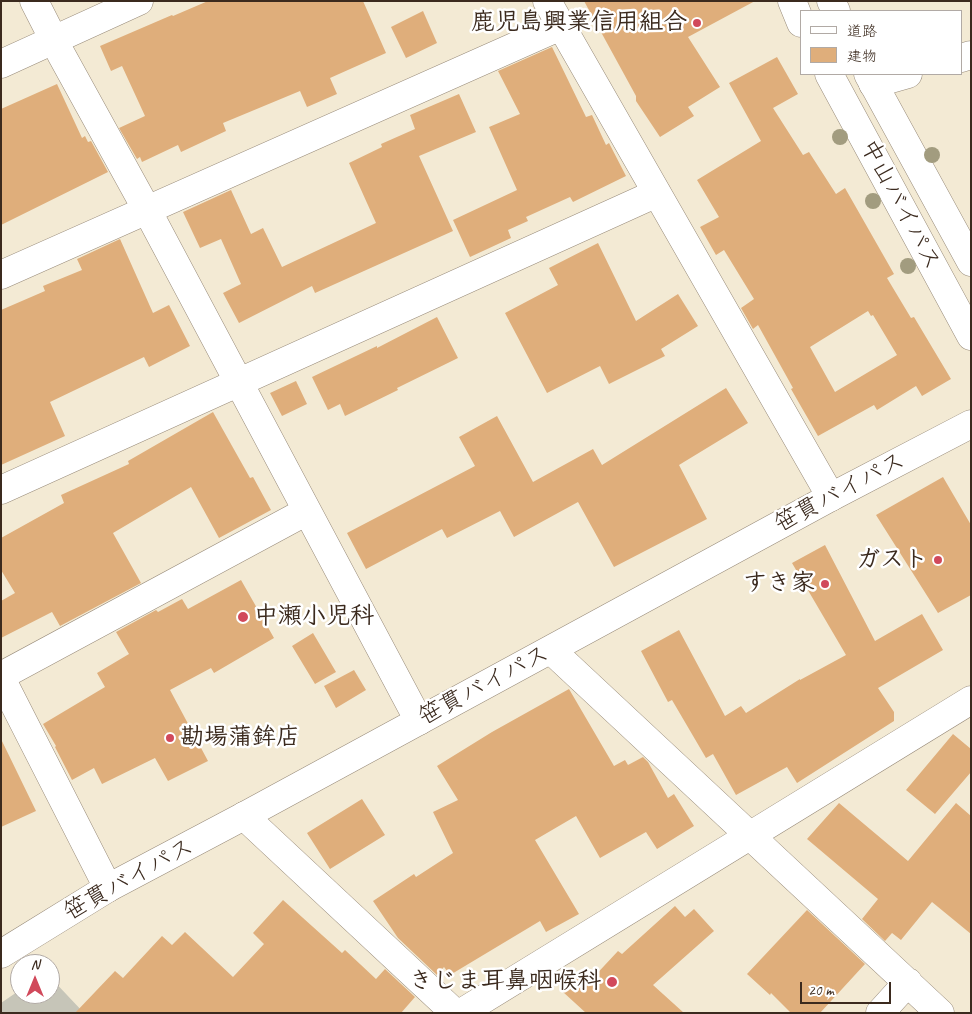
<!DOCTYPE html>
<meta charset="utf-8">
<style>
body{margin:0}
#map{position:relative;width:972px;height:1014px;overflow:hidden;background:#f3ead4;font-family:Caveat,"Klee One",sans-serif}
canvas{display:block}
.frame{position:absolute;inset:0;border:2px solid #3b2a1e;pointer-events:none}
.legend{position:absolute;left:800px;top:10px;width:162px;height:65px;box-sizing:border-box;background:#fff;border:1px solid #b1aaa5;margin:0;padding:6px 9px;list-style:none;font-size:15px;color:#3b2a1e}
.legend li{display:flex;align-items:center;gap:10px;height:25px}
.legend b{width:25px;border:1px solid #b1aaa5}
.north{position:absolute;left:10px;top:954px;width:50px;height:50px;box-sizing:border-box;background:#fff;border:1px solid #b1aaa5;border-radius:50%;rotate:0deg;font-size:14px;font-weight:700;line-height:20px;text-align:center;color:#3b2a1e}
.north::after{content:'';display:block;margin:auto;width:18px;height:22px;background:#d1495b;clip-path:polygon(50% 0,100% 100%,50% 72%,0 100%)}
.scale{position:absolute;left:800px;top:982px;width:91px;height:22px;box-sizing:border-box;border:2px solid #3b2a1e;border-top:0;padding-left:6px;font-size:15px;line-height:18px;white-space:nowrap;color:#3b2a1e;-webkit-text-stroke:4px #fff;paint-order:stroke}
</style>
<div id="map">
<canvas width="972" height="1014"></canvas>
<div class="frame"></div>
<ul class="legend">
<li><b style="height:6px;background:#fff"></b>道路</li>
<li><b style="height:14px;background:#dfae7b"></b>建物</li>
</ul>
<div class="north">N</div>
<div class="scale">20 m</div>
</div>
<script>
const ctx = document.querySelector('canvas').getContext('2d');
ctx.lineJoin = 'round';
function fillPath(path, color) { ctx.fillStyle = color; ctx.fill(path, 'evenodd'); }
const poly = rows => new Path2D(rows.map(r => 'M' + r).join(''));
function strokePath(path, color, width, dash) { ctx.strokeStyle = color; ctx.lineWidth = width; ctx.lineCap = dash ? 'butt' : 'round'; ctx.setLineDash(dash || []); ctx.stroke(path); }
function label(font, color, halo, rows, align = 'center') {
  ctx.font = font + ' Caveat,"Klee One",sans-serif'; ctx.lineWidth = 5; ctx.setLineDash([]); ctx.textBaseline = 'middle'; ctx.strokeStyle = halo; ctx.fillStyle = color; for (const [text, x, y, turn = 0] of rows) {
    ctx.save(); ctx.translate(x, y); ctx.rotate((+turn || 0) * Math.PI / 180); ctx.textAlign = isNaN(turn) ? turn : align; if (halo) ctx.strokeText(text, 0, 0); ctx.fillText(text, 0, 0); ctx.restore();
  }
}
fillPath(poly([
 [50,977,84,1013,1,1013,1,1003,20,990,20,994,50,994]
]), '#c6c5b8');
fillPath(poly([
 [208,1,363,1,386,53,330,78,337,94,307,107,300,91,223,123,226,131,181,152,178,145,142,162,140,157,137,159,119,128,145,116,122,66,111,71,100,46,172,15,173,16],
 [584,1,755,1,688,37,720,87,688,107,694,116,660,137,636,101,636,96],
 [423,11,437,43,406,58,391,27],
 [552,47,586,117,592,115,606,145,609,143,626,176,573,202,570,197,526,217,528,221,508,230,511,238,470,257,453,220,517,190,489,127,520,114,498,71],
 [777,57,798,94,773,108,803,155,809,152,836,194,845,188,894,274,887,278,911,318,914,317,951,379,922,396,916,386,877,410,874,405,818,436,791,389,793,388,758,325,753,329,741,308,754,299,724,250,716,255,700,227,719,217,697,180,761,141,729,83],
 [868,311,871,316,873,315,897,355,835,392,810,347],
 [57,84,82,138,85,136,88,142,91,141,108,172,1,225,1,109],
 [459,94,476,132,419,156,453,231,315,293,312,286,239,323,223,293,241,284,221,239,200,248,183,212,231,190,251,234,263,228,282,267,376,223,349,163,382,147,381,144,415,129,410,115],
 [120,239,153,313,169,305,190,346,149,367,144,357,50,402,65,436,1,465,1,310,45,291,43,286,82,270,77,259],
 [598,243,636,321,678,294,698,326,661,349,665,356,609,384,600,366,547,393,505,313,558,285,549,268],
 [437,317,458,358,397,388,398,390,345,416,340,404,328,410,312,377,377,346,377,348],
 [296,381,307,404,282,416,270,393],
 [726,388,748,423,679,465,707,519,614,567,578,502,514,537,500,511,447,538,442,529,366,569,347,533,475,466,459,437,497,416,533,482,593,449,602,465],
 [213,412,250,478,253,477,271,510,219,538,191,487,113,533,141,583,60,626,52,612,1,638,1,601,15,593,1,570,1,538,64,503,61,495,129,464,128,461],
 [943,477,971,525,971,595,938,613,876,515],
 [825,545,875,641,922,614,943,650,878,688,894,712,894,721,797,783,787,767,736,795,713,754,706,758,672,700,668,702,641,651,679,630,725,716,741,706,746,713,800,679,800,680,846,655,792,563],
 [241,580,274,638,214,673,211,668,170,690,208,761,168,781,155,758,102,784,94,768,72,780,55,747,56,746,43,724,105,687,97,673,129,654,116,632,156,610,158,612,182,599,188,609],
 [313,633,336,672,315,684,292,646],
 [354,670,366,690,336,708,324,686],
 [569,689,614,766,625,760,628,765,643,757,648,762,668,798,674,794,694,826,657,849,646,832,600,858,576,816,535,840,579,914,546,932,540,921,450,975,444,967,437,975,398,938,373,901,414,874,416,877,453,853,433,812,458,800,437,766,492,732],
 [953,734,971,749,971,772,935,814,906,790],
 [1,739,36,811,1,827],
 [362,799,385,835,330,869,307,833],
 [839,803,908,861,956,803,971,816,971,934,932,902,901,940,892,933,885,941,862,919,878,899,807,839],
 [283,900,342,953,345,950,376,979,385,969,415,997,401,1013,75,1013,115,971,123,978,162,936,172,945,185,932,233,977,264,944,253,933],
 [675,906,685,917,694,909,714,931,653,985,684,1013,586,1013,563,992,580,973,590,981,618,951,622,954],
 [807,910,865,964,820,1013,791,1013,771,993,770,995,747,974]
]), '#dfae7b');
const street = poly([
 [34,1,61,54,147,210,419,721],
 [547,1,831,497],
 [961,58,971,55],
 [873,84,908,74],
 [1,275,561,26],
 [1,490,657,193],
 [551,650,940,1013],
 [1,676,307,511],
 [1,678,108,888],
 [244,816,455,1013],
 [461,1013,971,700],
 [880,1013,908,982]
]);
const secondary = poly([
 [792,1,801,23],
 [831,1,836,11],
 [1,64,139,1],
 [829,74,971,336],
 [868,74,971,262]
]);
const primary = poly([
 [1,954,108,888,244,816,831,497,971,424]
]);
strokePath(street, '#978a79', 29);
strokePath(secondary, '#978a79', 29);
strokePath(primary, '#978a79', 29);
strokePath(street, '#fff', 28);
strokePath(secondary, '#fff', 28);
strokePath(primary, '#fff', 28);
ctx.fillStyle = '#a29c7f';
for (const [x, y] of [
 [840,137],
 [932,155],
 [873,201],
 [908,266]
]) { ctx.beginPath(); ctx.arc(x, y, 8, 0, 2 * Math.PI); ctx.fill(); }
for (const [x, y, r, color] of [
 [697,23,5,"#d1495b"],
 [938,560,5,"#d1495b"],
 [825,584,5,"#d1495b"],
 [243,617,6,"#d1495b"],
 [170,738,5,"#d1495b"],
 [612,982,6,"#d1495b"]
]) { const dot = new Path2D(); dot.arc(x, y, r, 0, 2 * Math.PI); ctx.fillStyle = color; ctx.fill(dot); strokePath(dot, '#fff', 2); }
label('bold 24px', '#3b2a1e', '#fff', [
 ["鹿児島興業信用組合",687,23],
 ["ガスト",928,560],
 ["すき家",815,584],
 ["中瀬小児科",254,617,"left"],
 ["勘場蒲鉾店",180,738,"left"],
 ["きじま耳鼻咽喉科",601,982]
], 'right');
label('24px', '#3b2a1e', '#fff', [
 ["中山バイパス",900,205,62],
 ["笹貫バイパス",840,493,-28],
 ["笹貫バイパス",484,686,-28],
 ["笹貫バイパス",129,880,-29]
]);
</script>
